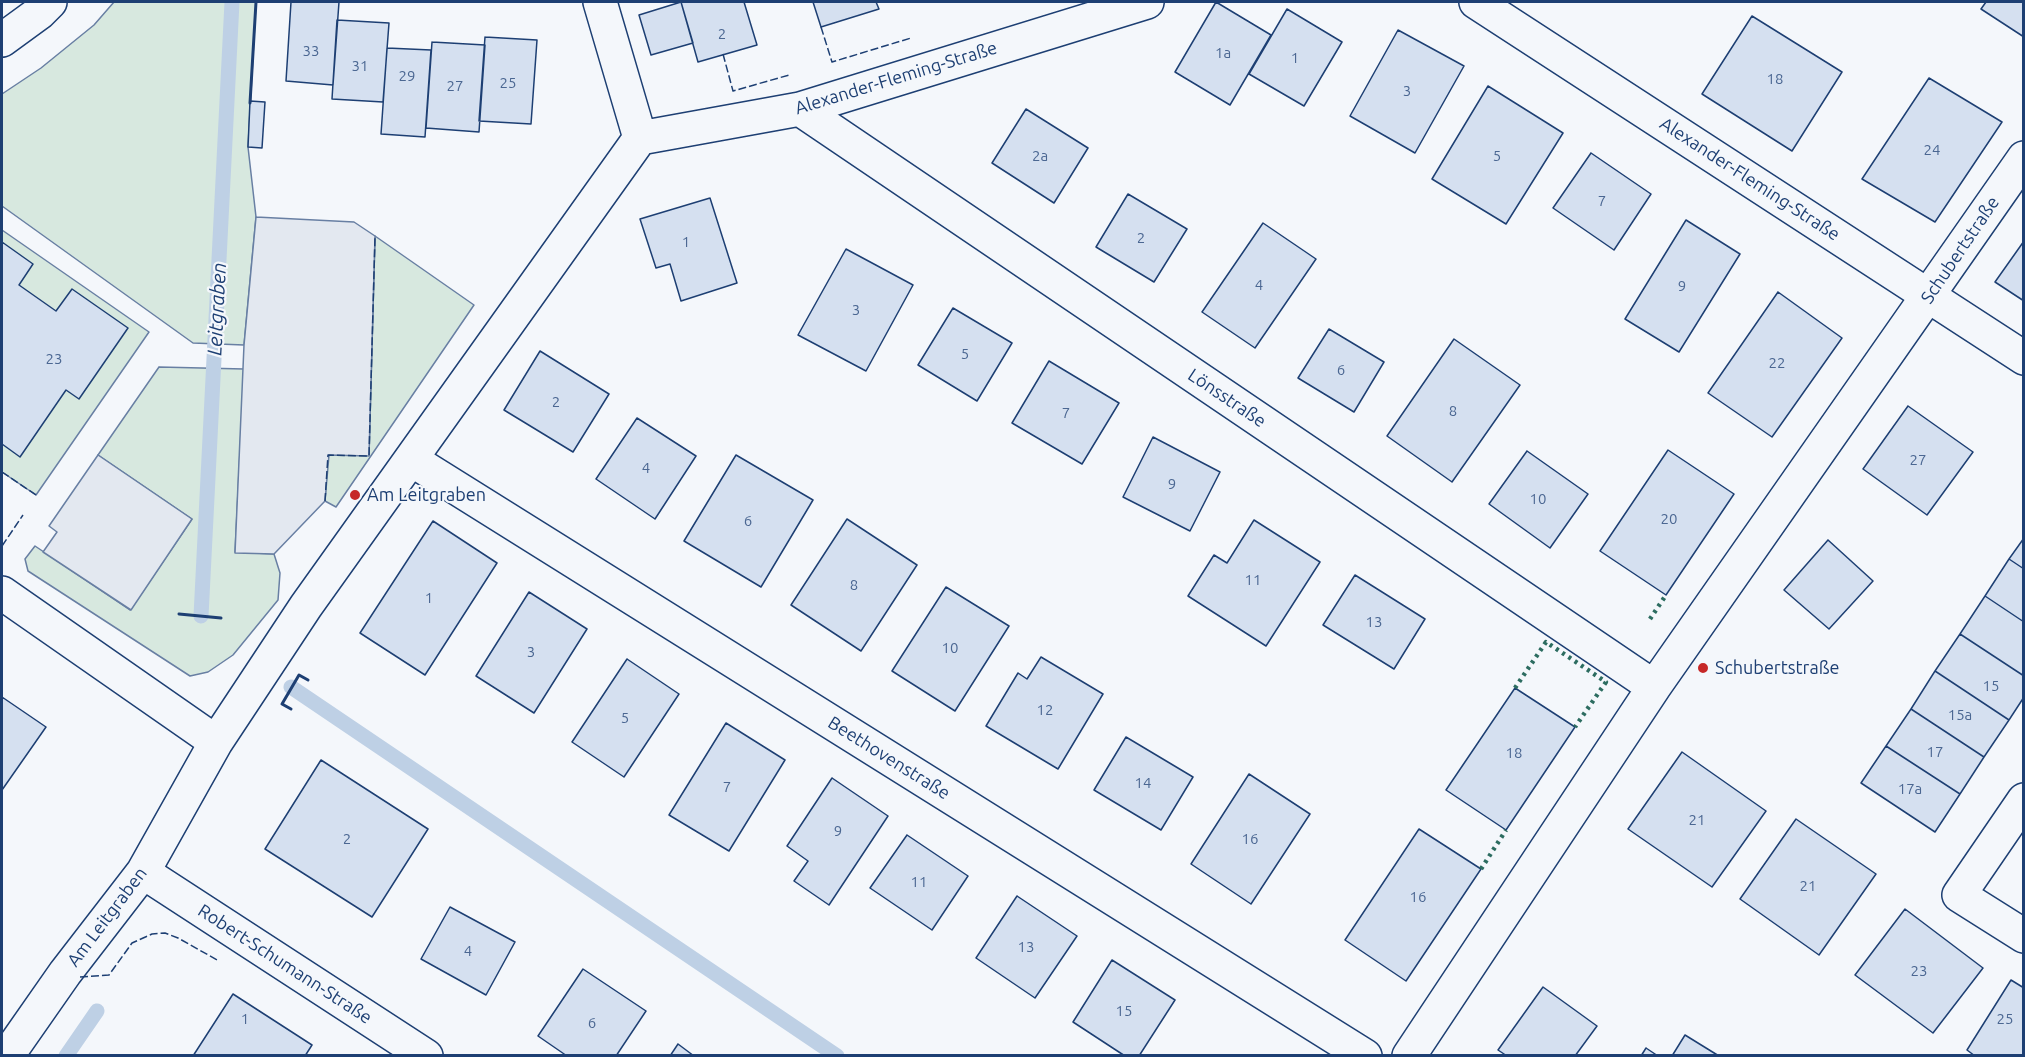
<!DOCTYPE html>
<meta charset="utf-8">
<style>
body{margin:0}
#map{position:relative;width:2025px;height:1057px;overflow:hidden;background:#f4f7fb;font-family:Ubuntu,sans-serif}
canvas{display:block}
.frame{position:absolute;inset:0;border:3px solid #1d3f73;pointer-events:none}
</style>
<div id="map">
<canvas width="2025" height="1057"></canvas>
<div class="frame"></div>
</div>
<script>
const ctx = document.querySelector('canvas').getContext('2d');
ctx.lineJoin = 'round';
function fillPath(path, color) { ctx.fillStyle = color; ctx.fill(path, 'evenodd'); }
const poly = rows => new Path2D(rows.map(r => 'M' + r).join(''));
function strokePath(path, color, width, dash) { ctx.strokeStyle = color; ctx.lineWidth = width; ctx.lineCap = dash ? 'butt' : 'round'; ctx.setLineDash(dash || []); ctx.stroke(path); }
function label(font, color, halo, rows, align = 'center') {
  ctx.font = font + ' Ubuntu,sans-serif'; ctx.lineWidth = 4.5; ctx.setLineDash([]); ctx.textBaseline = 'middle'; ctx.strokeStyle = halo; ctx.fillStyle = color; for (const [text, x, y, turn = 0] of rows) {
    ctx.save(); ctx.translate(x, y); ctx.rotate((+turn || 0) * Math.PI / 180); ctx.textAlign = isNaN(turn) ? turn : align; if (halo) ctx.strokeText(text, 0, 0); ctx.fillText(text, 0, 0); ctx.restore();
  }
}
const green = poly([
 [114,2,256,2,248,147,256,217,244,345,193,343,2,206,2,94,41,68,94,25,114,2],
 [2,230,149,332,36,495,2,472,2,230],
 [375,236,474,305,336,507,325,501,328,455,369,455,375,236],
 [159,367,244,369,235,552,274,554,280,573,278,600,233,655,208,672,190,676,28,571,25,559,35,546,130,610,192,519,98,455,159,367]
]);
fillPath(green, '#d7e8df');
strokePath(green, '#687fa3', 1.5);
const parking = poly([
 [256,217,354,222,375,236,369,456,329,455,325,501,274,554,235,553,244,345,256,217],
 [98,455,192,519,131,610,43,552,57,532,49,526,98,455]
]);
fillPath(parking, '#e3e8f0');
strokePath(parking, '#687fa3', 1.5);
strokePath(poly([
 [201,616,232,2],
 [291,687,837,1056],
 [66,1056,97,1011]
]), '#bed0e5', 15);
const building = poly([
 [291,2,339,2,333,85,286,81,291,2],
 [681,2,744,2,757,45,698,62,681,2],
 [681,2,693,43,651,55,639,15,681,2],
 [813,2,876,2,879,9,821,27,813,2],
 [1216,2,1271,35,1230,105,1175,72,1216,2],
 [1986,2,2024,2,2024,37,1981,9,1986,2],
 [1287,9,1342,42,1304,106,1249,74,1287,9],
 [1752,16,1842,72,1792,151,1702,94,1752,16],
 [337,20,389,23,383,102,332,99,337,20],
 [1398,30,1464,66,1415,153,1350,116,1398,30],
 [485,37,537,40,531,124,479,121,485,37],
 [432,42,485,45,479,132,426,128,432,42],
 [387,48,431,50,425,137,381,134,387,48],
 [1929,78,2002,122,1935,222,1862,179,1929,78],
 [1488,86,1563,133,1506,224,1432,179,1488,86],
 [250,101,265,102,262,148,248,147,250,101],
 [1026,109,1088,148,1054,203,992,163,1026,109],
 [1591,153,1651,194,1614,250,1553,208,1591,153],
 [1128,194,1187,229,1154,282,1096,247,1128,194],
 [710,198,737,283,681,301,670,264,656,268,640,219,710,198],
 [1686,220,1740,254,1679,352,1625,319,1686,220],
 [1263,223,1316,259,1255,348,1202,312,1263,223],
 [2024,241,2024,301,1995,282,2024,241],
 [2,242,33,264,19,285,56,311,72,289,128,328,79,399,66,390,20,457,2,444,2,242],
 [846,249,913,285,866,371,798,335,846,249],
 [1778,292,1842,338,1772,437,1708,393,1778,292],
 [953,308,1012,343,977,401,918,365,953,308],
 [1329,329,1384,362,1354,412,1298,378,1329,329],
 [1454,339,1520,385,1452,482,1387,436,1454,339],
 [540,351,609,394,573,452,504,410,540,351],
 [1049,361,1119,403,1082,464,1012,423,1049,361],
 [1908,406,1973,452,1927,515,1863,469,1908,406],
 [637,418,696,456,655,519,596,479,637,418],
 [1153,437,1220,472,1190,531,1123,497,1153,437],
 [1668,450,1734,494,1666,595,1600,551,1668,450],
 [1527,451,1588,494,1550,548,1489,504,1527,451],
 [736,455,813,500,761,587,684,541,736,455],
 [847,519,917,565,861,651,791,605,847,519],
 [1254,520,1320,562,1266,646,1188,596,1214,555,1227,563,1254,520],
 [433,521,497,563,425,675,360,633,433,521],
 [2024,538,2024,569,2009,559,2024,538],
 [1828,540,1873,581,1829,629,1784,590,1828,540],
 [2009,559,2024,569,2024,622,1985,596,2009,559],
 [1355,575,1425,619,1394,669,1323,625,1355,575],
 [946,587,1009,626,955,711,892,671,946,587],
 [529,592,587,629,534,713,476,676,529,592],
 [1985,596,2024,622,2024,676,1960,634,1985,596],
 [1960,634,2024,676,2024,697,2009,720,1935,671,1960,634],
 [1041,657,1103,694,1058,769,986,726,1018,673,1027,679,1041,657],
 [627,659,679,694,624,777,572,742,627,659],
 [1935,671,2009,720,1984,757,1911,709,1935,671],
 [1515,688,1575,727,1506,830,1446,790,1515,688],
 [2,697,46,727,2,790,2,697],
 [1911,709,1984,757,1960,794,1886,746,1911,709],
 [726,723,785,760,729,851,669,815,726,723],
 [1126,737,1193,777,1161,830,1094,790,1126,737],
 [1886,746,1960,794,1935,832,1861,783,1886,746],
 [1682,752,1766,811,1712,887,1628,829,1682,752],
 [321,760,428,829,372,917,265,849,321,760],
 [1249,774,1310,814,1251,904,1191,864,1249,774],
 [832,778,888,816,829,905,794,881,808,861,787,846,832,778],
 [1796,819,1876,874,1819,955,1740,899,1796,819],
 [1419,829,1481,869,1406,981,1345,940,1419,829],
 [907,835,968,876,932,930,870,888,907,835],
 [1017,896,1077,936,1035,998,976,958,1017,896],
 [450,907,515,942,486,995,421,959,450,907],
 [1905,909,1983,968,1933,1033,1855,975,1905,909],
 [1112,960,1175,1000,1139,1056,1125,1056,1073,1022,1112,960],
 [583,969,646,1011,616,1056,567,1056,538,1036,583,969],
 [2011,980,2024,988,2024,1056,1975,1056,1967,1050,2011,980],
 [1543,987,1597,1026,1575,1056,1507,1056,1498,1050,1543,987],
 [233,994,312,1045,305,1056,193,1056,233,994],
 [1685,1035,1719,1056,1672,1056,1685,1035],
 [678,1044,694,1056,670,1056,678,1044],
 [1646,1048,1658,1056,1641,1056,1646,1048]
]);
fillPath(building, '#d5e0f0');
strokePath(building, '#1d3f73', 1.5);
const minor = poly([
 [600,2,640,138],
 [1476,2,2024,358],
 [800,109,1654,687],
 [640,138,800,109,1147,2],
 [412,460,1365,1056],
 [2,593,216,742],
 [2024,800,1959,895,2024,936],
 [143,872,426,1056],
 [7,1056,65,973,143,872,216,742,306,606,640,138],
 [1409,1056,1654,687,2024,158]
]);
const tertiary = poly([
 [2,40,39,13,50,2]
]);
strokePath(minor, '#1d3f73', 36);
strokePath(tertiary, '#1d3f73', 36);
strokePath(minor, '#f4f7fb', 33);
strokePath(tertiary, '#f4f7fb', 33);
strokePath(poly([
 [1650,619,1666,595],
 [1515,688,1546,642,1606,682,1575,727],
 [1481,869,1506,830]
]), '#2c6c60', 4.5, [3, 4.5]);
strokePath(poly([
 [821,27,832,62,911,38],
 [723,54,733,91,789,75],
 [2,472,36,495],
 [325,501,328,455,369,456,375,236],
 [2,546,23,515],
 [80,977,109,975,132,943,152,934,165,933,178,938,219,961]
]), '#1d3f73', 1.5, [8, 3]);
strokePath(poly([
 [250,103,256,2],
 [179,614,221,618],
 [291,709,282,704,299,675,308,680]
]), '#1d3f73', 3);
for (const [x, y, r, color] of [
 [355,495,6,"#c62828"],
 [1703,668,6,"#c62828"]
]) { const dot = new Path2D(); dot.arc(x, y, r, 0, 2 * Math.PI); ctx.fillStyle = color; ctx.fill(dot); strokePath(dot, '#f4f7fb', 2); }
label('15px', '#4b6792', null, [
 ["2",722,34],
 ["33",311,51],
 ["1a",1223,53],
 ["1",1295,58],
 ["31",360,66],
 ["29",407,76],
 ["18",1775,79],
 ["25",508,83],
 ["27",455,86],
 ["3",1407,91],
 ["24",1932,150],
 ["2a",1040,156],
 ["5",1497,156],
 ["7",1602,201],
 ["2",1141,238],
 ["1",686,242],
 ["4",1259,285],
 ["9",1682,286],
 ["3",856,310],
 ["5",965,354],
 ["23",54,359],
 ["22",1777,363],
 ["6",1341,370],
 ["2",556,402],
 ["8",1453,411],
 ["7",1066,413],
 ["27",1918,460],
 ["4",646,468],
 ["9",1172,484],
 ["10",1538,499],
 ["20",1669,519],
 ["6",748,521],
 ["11",1253,580],
 ["8",854,585],
 ["1",429,598],
 ["13",1374,622],
 ["10",950,648],
 ["3",531,652],
 ["15",1991,686],
 ["12",1045,710],
 ["15a",1960,715],
 ["5",625,718],
 ["17",1935,752],
 ["18",1514,753],
 ["14",1143,783],
 ["7",727,787],
 ["17a",1910,789],
 ["21",1697,820],
 ["9",838,831],
 ["2",347,839],
 ["16",1250,839],
 ["11",919,882],
 ["21",1808,886],
 ["16",1418,897],
 ["13",1026,947],
 ["4",468,951],
 ["23",1919,971],
 ["15",1124,1011],
 ["1",245,1019],
 ["25",2005,1019],
 ["6",592,1023]
]);
label('18px', '#1d3f73', '#f4f7fb', [
 ["Alexander-Fleming-Straße",896,78,-17],
 ["Alexander-Fleming-Straße",1750,179,33],
 ["Schubertstraße",1960,250,-56],
 ["Lönsstraße",1227,398,34],
 ["Beethovenstraße",889,758,32],
 ["Am Leitgraben",107,917,-53],
 ["Robert-Schumann-Straße",285,964,33]
]);
label('18px', '#1d3f73', '#f4f7fb', [
 ["Am Leitgraben",367,495],
 ["Schubertstraße",1715,668]
], 'left');
label('italic 20px', '#1d3f73', '#f4f7fb', [
 ["Leitgraben",217,309,-87]
]);
</script>
